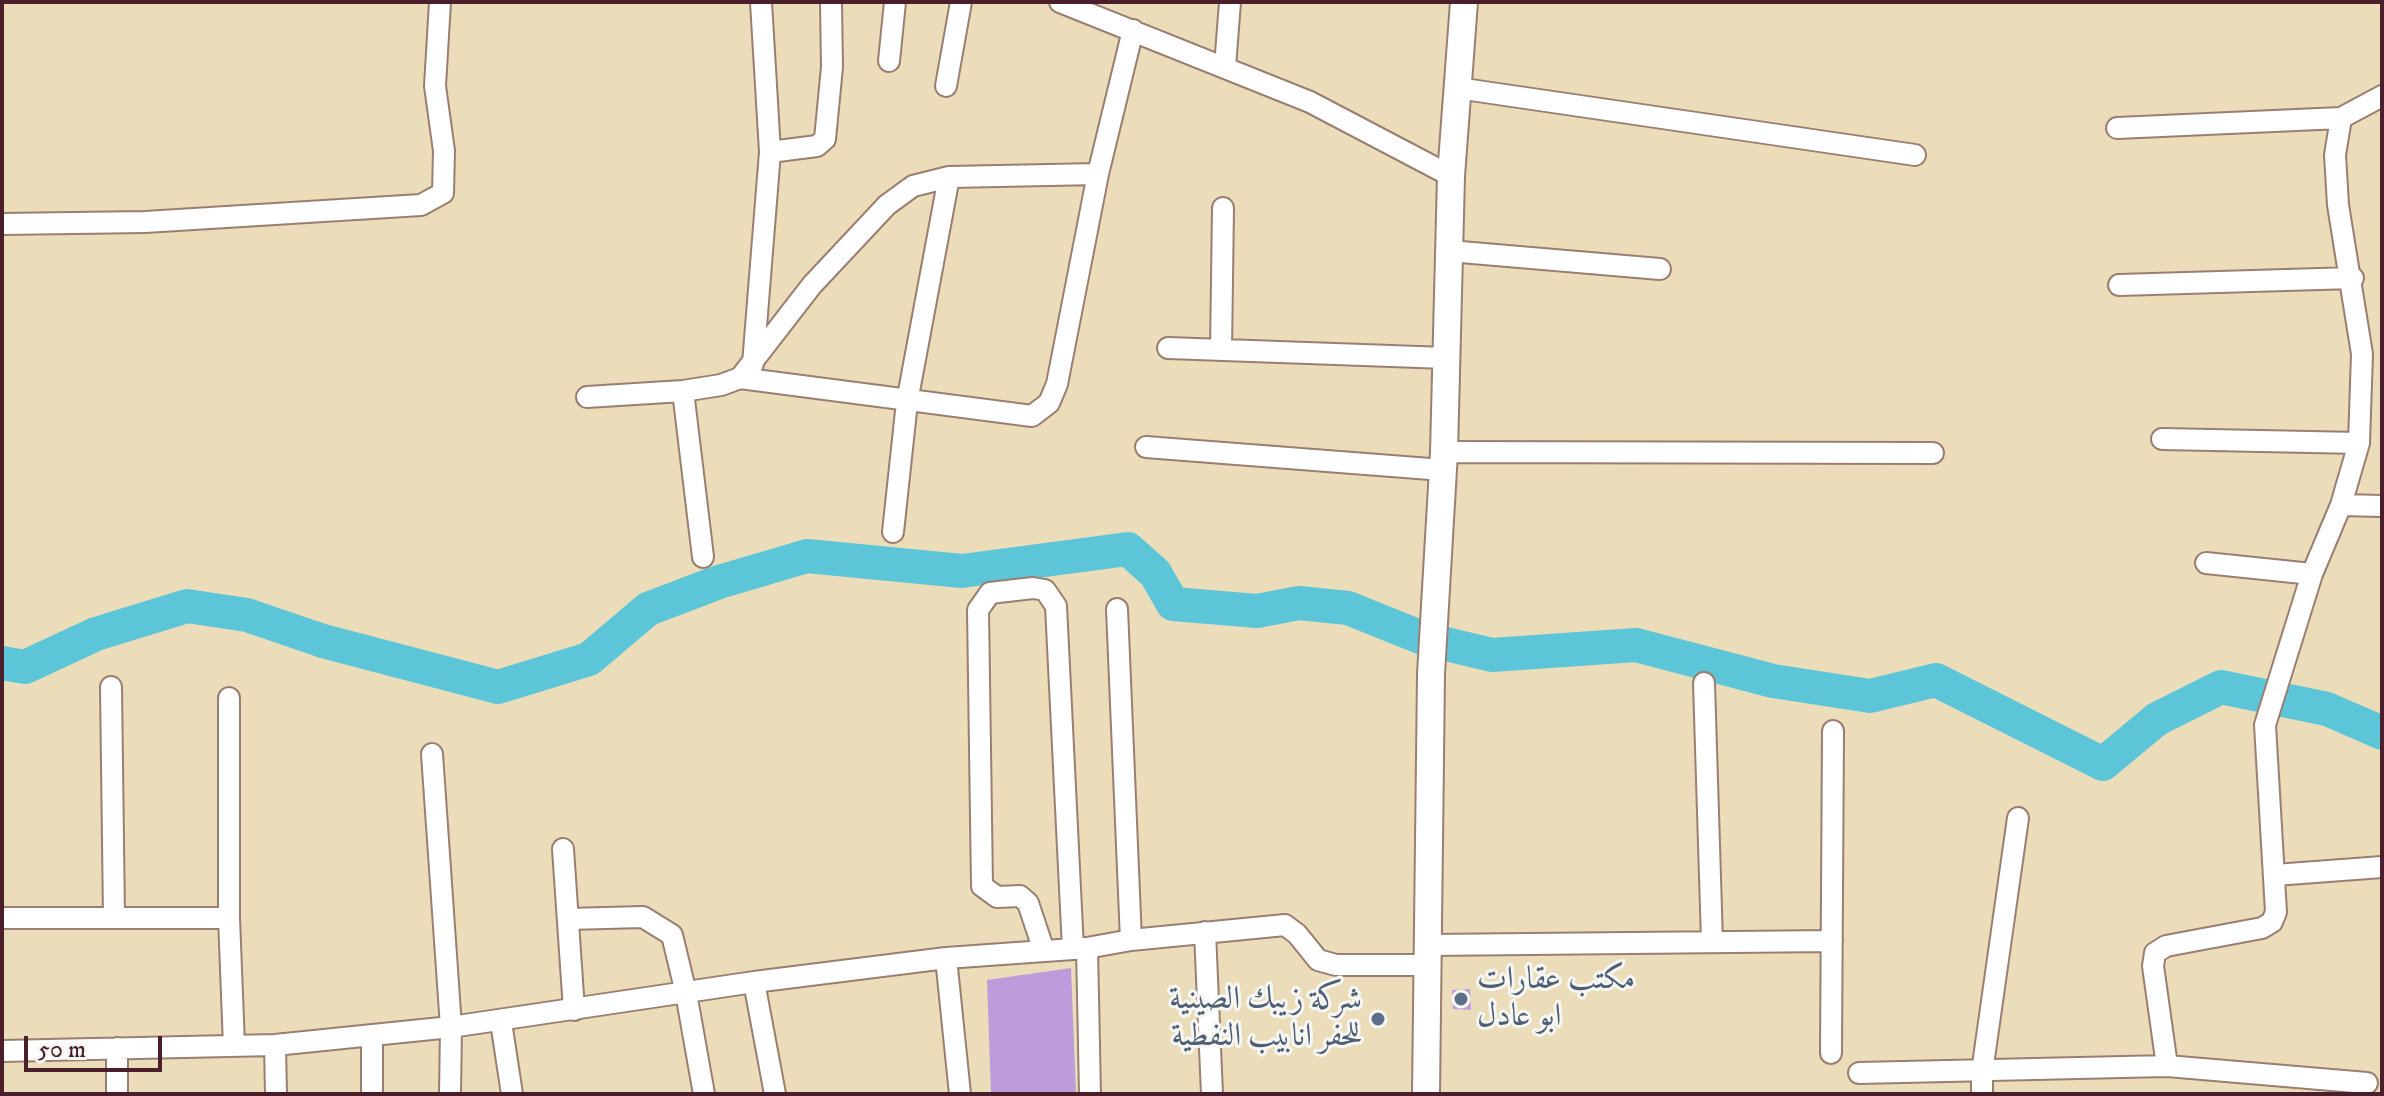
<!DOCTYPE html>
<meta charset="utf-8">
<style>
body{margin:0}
#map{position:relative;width:2384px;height:1096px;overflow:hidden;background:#ebddb9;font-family:"IM FELL DW Pica",serif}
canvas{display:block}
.frame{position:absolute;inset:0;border:4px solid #4a1f2b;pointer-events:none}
.scale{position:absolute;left:24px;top:1036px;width:138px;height:36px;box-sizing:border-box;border:4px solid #4a1f2b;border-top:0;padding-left:10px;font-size:24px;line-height:28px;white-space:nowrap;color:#4a1f2b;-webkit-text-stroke:6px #f6f6f2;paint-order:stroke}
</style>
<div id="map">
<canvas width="2384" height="1096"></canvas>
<div class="frame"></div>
<div class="scale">50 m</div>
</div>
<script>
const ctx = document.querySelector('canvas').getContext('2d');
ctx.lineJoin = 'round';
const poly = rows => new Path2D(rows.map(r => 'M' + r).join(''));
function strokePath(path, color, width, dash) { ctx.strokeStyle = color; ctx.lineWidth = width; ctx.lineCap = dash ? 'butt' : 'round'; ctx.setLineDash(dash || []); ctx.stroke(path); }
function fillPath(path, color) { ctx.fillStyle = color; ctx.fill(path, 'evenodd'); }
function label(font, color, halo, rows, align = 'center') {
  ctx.font = font + ' "IM FELL DW Pica",Amiri,serif'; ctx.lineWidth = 6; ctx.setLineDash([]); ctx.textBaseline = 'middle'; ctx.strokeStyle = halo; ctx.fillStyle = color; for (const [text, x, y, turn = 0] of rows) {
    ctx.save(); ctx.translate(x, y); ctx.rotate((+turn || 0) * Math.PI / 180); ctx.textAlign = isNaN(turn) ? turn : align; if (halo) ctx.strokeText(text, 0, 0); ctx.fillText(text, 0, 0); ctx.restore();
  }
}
strokePath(poly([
 [2,663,25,667,96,634,187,606,247,615,323,641,498,687,589,659,648,609,719,582,807,556,962,571,1128,549,1155,573,1173,604,1257,611,1299,603,1348,608,1425,639,1492,655,1636,645,1773,681,1870,696,1936,680,2103,764,2157,719,2221,687,2327,709,2382,733]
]), '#5cc5d8', 34);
fillPath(poly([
 [1071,968,1076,1094,991,1094,987,980],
 [1470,989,1471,1010,1453,1009,1452,990]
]), '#bc9cdb');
const minor = poly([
 [1060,2,1310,102,1451,176],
 [889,61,895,2],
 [1225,67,1230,2],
 [946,86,961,2],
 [1457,88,1915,155],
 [2117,128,2341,118],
 [770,152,817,146,825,139,832,67,831,2],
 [2,224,145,222,421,205,443,193,444,151,435,86,440,2],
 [1449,251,1660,269],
 [2119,285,2353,278],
 [1168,348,1446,358],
 [1221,350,1223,208],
 [753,364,770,152,761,2],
 [740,378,1032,416,1049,403,1057,384,1098,174,1133,30],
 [683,391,703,557],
 [587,397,683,391,721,385,740,378,812,285,887,205,913,186,949,177,1098,174],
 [2162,439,2359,443],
 [1146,447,1443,470],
 [1444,452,1933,453],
 [2341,505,2382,506],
 [893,532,907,402,949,177],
 [2206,563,2312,574],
 [1117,609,1131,940],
 [1704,683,1712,942],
 [111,687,114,918],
 [229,698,229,918,234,1046],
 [432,754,451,1027,450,1094],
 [563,849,574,1010],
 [2275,875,2382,867],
 [2,918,229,918],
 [568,919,643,917,672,935,686,993,704,1094],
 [1205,932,1212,1094],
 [1429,945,1832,941],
 [1087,948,1090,1094],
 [1044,951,1028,903,1020,896,997,897,982,886,978,610,990,593,1033,588,1045,590,1056,606,1073,949],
 [946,958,960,1094],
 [754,982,775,1094],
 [501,1022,512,1094],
 [275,1045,276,1094],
 [117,1048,117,1094],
 [2,1051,275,1045,451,1027,754,982,946,958,1087,948,1131,940,1285,925,1297,934,1318,960,1336,965,1428,965],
 [1831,1053,1833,731],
 [2167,1066,2153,966,2155,953,2166,946,2262,928,2272,922,2276,912,2265,725,2312,574,2341,505,2359,443,2362,354,2338,205,2335,155,2341,118,2382,96],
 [1859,1073,2167,1066,2367,1083],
 [372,1094,372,1035],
 [1982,1094,1982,1072,2018,818]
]);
const major = poly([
 [1426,1094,1431,674,1444,452,1451,176,1464,2]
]);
strokePath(minor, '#9a7e72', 24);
strokePath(major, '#9a7e72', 30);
strokePath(minor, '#fff', 20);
strokePath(major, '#fff', 26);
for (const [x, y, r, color] of [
 [1461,999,8,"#5c6f8a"],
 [1378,1019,8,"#5c6f8a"]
]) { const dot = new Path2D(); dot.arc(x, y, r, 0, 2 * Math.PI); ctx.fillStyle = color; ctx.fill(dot); strokePath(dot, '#f6f6f2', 3); }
label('32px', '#4e5e75', '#f6f6f2', [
 ["مكتب عقارات",1477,981],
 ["ابو عادل",1477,1018],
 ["شركة زيبك الصينية",1362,1001,"right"],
 ["للحفر انابيب النفطية",1362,1038,"right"]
], 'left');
</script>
